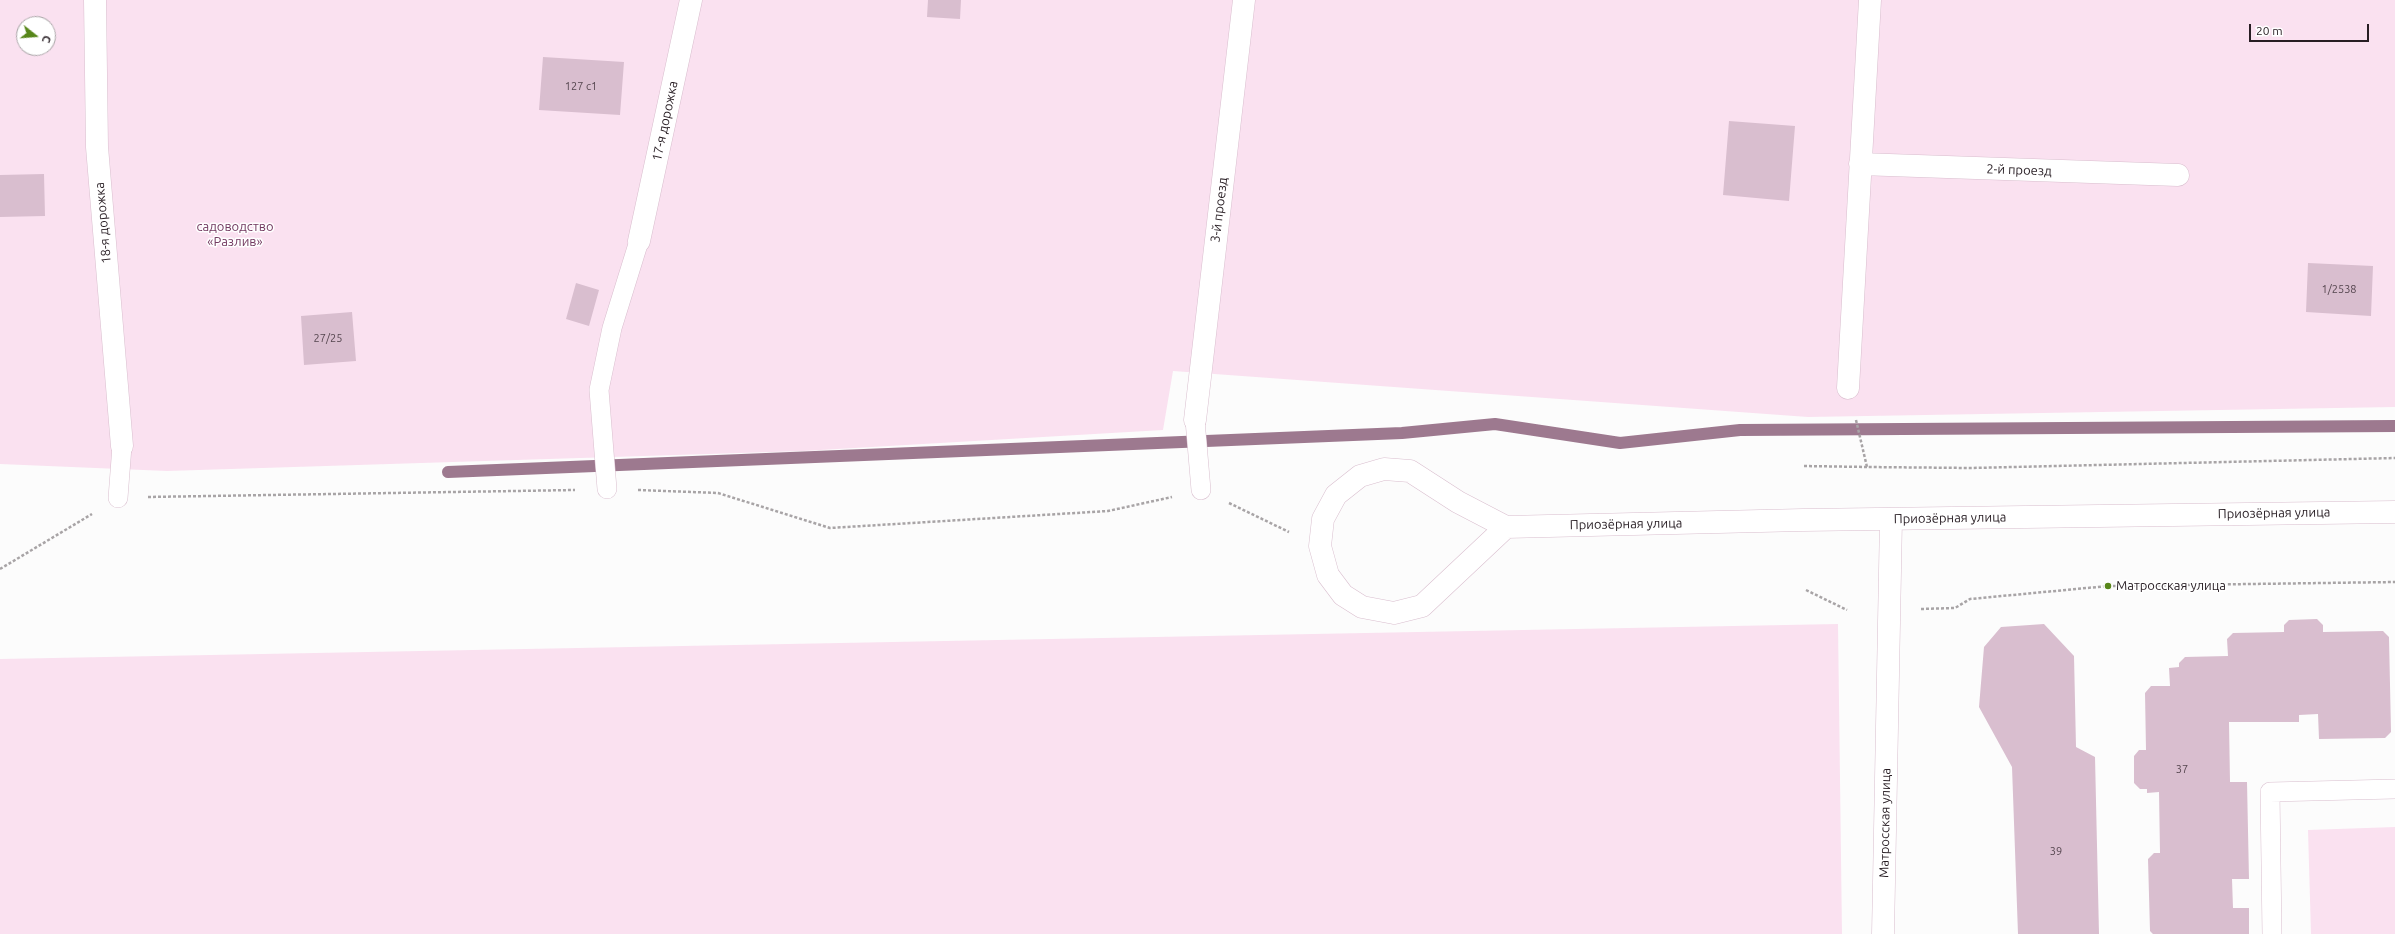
<!DOCTYPE html>
<meta charset="utf-8">
<style>
body{margin:0}
#map{position:relative;width:2395px;height:934px;overflow:hidden;background:#fcfcfc;font-family:Ubuntu,sans-serif}
canvas{display:block}
.north{position:absolute;left:16px;top:16px;width:40px;height:40px;box-sizing:border-box;background:#fff;border:1px solid #a9a5a7;border-radius:50%;rotate:107deg;font-size:11px;font-weight:700;line-height:16px;text-align:center;color:#271d23}
.north::after{content:'';display:block;margin:auto;width:14px;height:18px;background:#578619;clip-path:polygon(50% 0,100% 100%,50% 72%,0 100%)}
.scale{position:absolute;left:2249px;top:24px;width:120px;height:18px;box-sizing:border-box;border:2px solid #271d23;border-top:0;padding-left:5px;font-size:12px;line-height:14px;white-space:nowrap;color:#271d23;-webkit-text-stroke:3px #fff;paint-order:stroke}
</style>
<div id="map">
<canvas width="2395" height="934"></canvas>
<div class="north">С</div>
<div class="scale">20 m</div>
</div>
<script>
const ctx = document.querySelector('canvas').getContext('2d');
ctx.lineJoin = 'round';
function fillPath(path, color) { ctx.fillStyle = color; ctx.fill(path, 'evenodd'); }
const poly = rows => new Path2D(rows.map(r => 'M' + r).join(''));
function strokePath(path, color, width, dash) { ctx.strokeStyle = color; ctx.lineWidth = width; ctx.lineCap = dash ? 'butt' : 'round'; ctx.setLineDash(dash || []); ctx.stroke(path); }
function label(font, color, halo, rows, align = 'center') {
  ctx.font = font + ' Ubuntu,sans-serif'; ctx.lineWidth = 3; ctx.setLineDash([]); ctx.textBaseline = 'middle'; ctx.strokeStyle = halo; ctx.fillStyle = color; for (const [text, x, y, turn = 0] of rows) {
    ctx.save(); ctx.translate(x, y); ctx.rotate((+turn || 0) * Math.PI / 180); ctx.textAlign = isNaN(turn) ? turn : align; if (halo) ctx.strokeText(text, 0, 0); ctx.fillText(text, 0, 0); ctx.restore();
  }
}
fillPath(poly([
 [0,0,2395,0,2395,407,1808,417,1173,371,1163,430,803,451,167,471,0,464],
 [24,24,48,24,48,48,24,48],
 [1838,624,1842,934,0,934,0,659],
 [2395,827,2395,934,2311,934,2308,830]
]), '#fae1f0');
strokePath(poly([
 [448,472,1402,433,1495,424,1620,443,1740,430,2395,426]
]), '#9d798f', 12);
fillPath(poly([
 [928,0,961,0,960,19,927,17],
 [543,57,624,62,620,115,539,110],
 [1729,121,1795,126,1789,201,1723,195],
 [44,174,45,216,0,217,0,175],
 [2308,263,2373,266,2371,316,2306,312],
 [576,283,599,290,589,326,566,319],
 [352,312,356,361,304,365,301,316],
 [2317,619,2323,625,2323,632,2383,631,2389,637,2391,732,2385,738,2319,739,2318,714,2299,715,2299,722,2229,722,2230,782,2247,782,2249,879,2232,879,2233,908,2249,908,2249,934,2153,934,2150,931,2148,859,2154,853,2160,853,2159,792,2147,793,2147,789,2140,789,2134,783,2134,756,2139,750,2146,750,2145,693,2151,686,2170,686,2169,668,2179,667,2179,663,2185,657,2228,656,2227,639,2233,633,2284,632,2284,625,2289,620],
 [2044,624,2074,656,2076,747,2095,757,2099,934,2018,934,2012,767,1979,707,1984,647,2001,627]
]), '#d9becf');
const service = poly([
 [1195,420,1201,490],
 [607,489,599,390,612,328,639,241],
 [118,498,122,446],
 [2272,934,2270,792,2395,789]
]);
const minor = poly([
 [95,0,97,147,122,446],
 [1860,164,2178,175],
 [639,241,691,0],
 [1848,388,1870,0],
 [1195,420,1244,0],
 [1506,527,1422,606,1394,613,1362,607,1343,595,1328,575,1320,546,1323,519,1336,495,1360,476,1384,469,1410,471,1458,502,1506,527,1803,520,2395,512],
 [1883,934,1891,519]
]);
strokePath(service, '#d9bece', 20);
strokePath(minor, '#d9bece', 23);
strokePath(poly([
 [1856,420,1867,467,1971,468,2395,458],
 [1804,466,1867,467],
 [638,490,718,493,830,528,1108,511,1172,497],
 [148,497,575,490],
 [1229,503,1289,532],
 [0,569,92,514],
 [1806,590,1847,610],
 [1921,609,1955,608,1970,599,2108,586,2395,582]
]), '#a8a4a6', 2.5, [3, 2]);
strokePath(service, '#fff', 19);
strokePath(minor, '#fff', 22);
for (const [x, y, r, color] of [
 [2108,586,4,"#578619"]
]) { const dot = new Path2D(); dot.arc(x, y, r, 0, 2 * Math.PI); ctx.fillStyle = color; ctx.fill(dot); strokePath(dot, '#fff', 1.5); }
label('11px', '#54454e', null, [
 ["127 с1",581,86],
 ["1/2538",2339,289],
 ["27/25",328,338],
 ["37",2182,769],
 ["39",2056,851]
]);
label('13px', '#271d23', '#fff', [
 ["17-я дорожка",665,121,-78],
 ["2-й проезд",2019,170,2],
 ["3-й проезд",1219,210,-83],
 ["18-я дорожка",103,223,-95],
 ["Приозёрная улица",2274,513,-1],
 ["Приозёрная улица",1950,518,-1],
 ["Приозёрная улица",1626,524,-1],
 ["Матросская улица",1885,823,-89]
]);
label('13px', '#733a61', '#fff', [
 ["садоводство",235,227],
 ["«Разлив»",235,242]
]);
label('13px', '#271d23', '#fff', [
 ["Матросская улица",2116,586]
], 'left');
</script>
